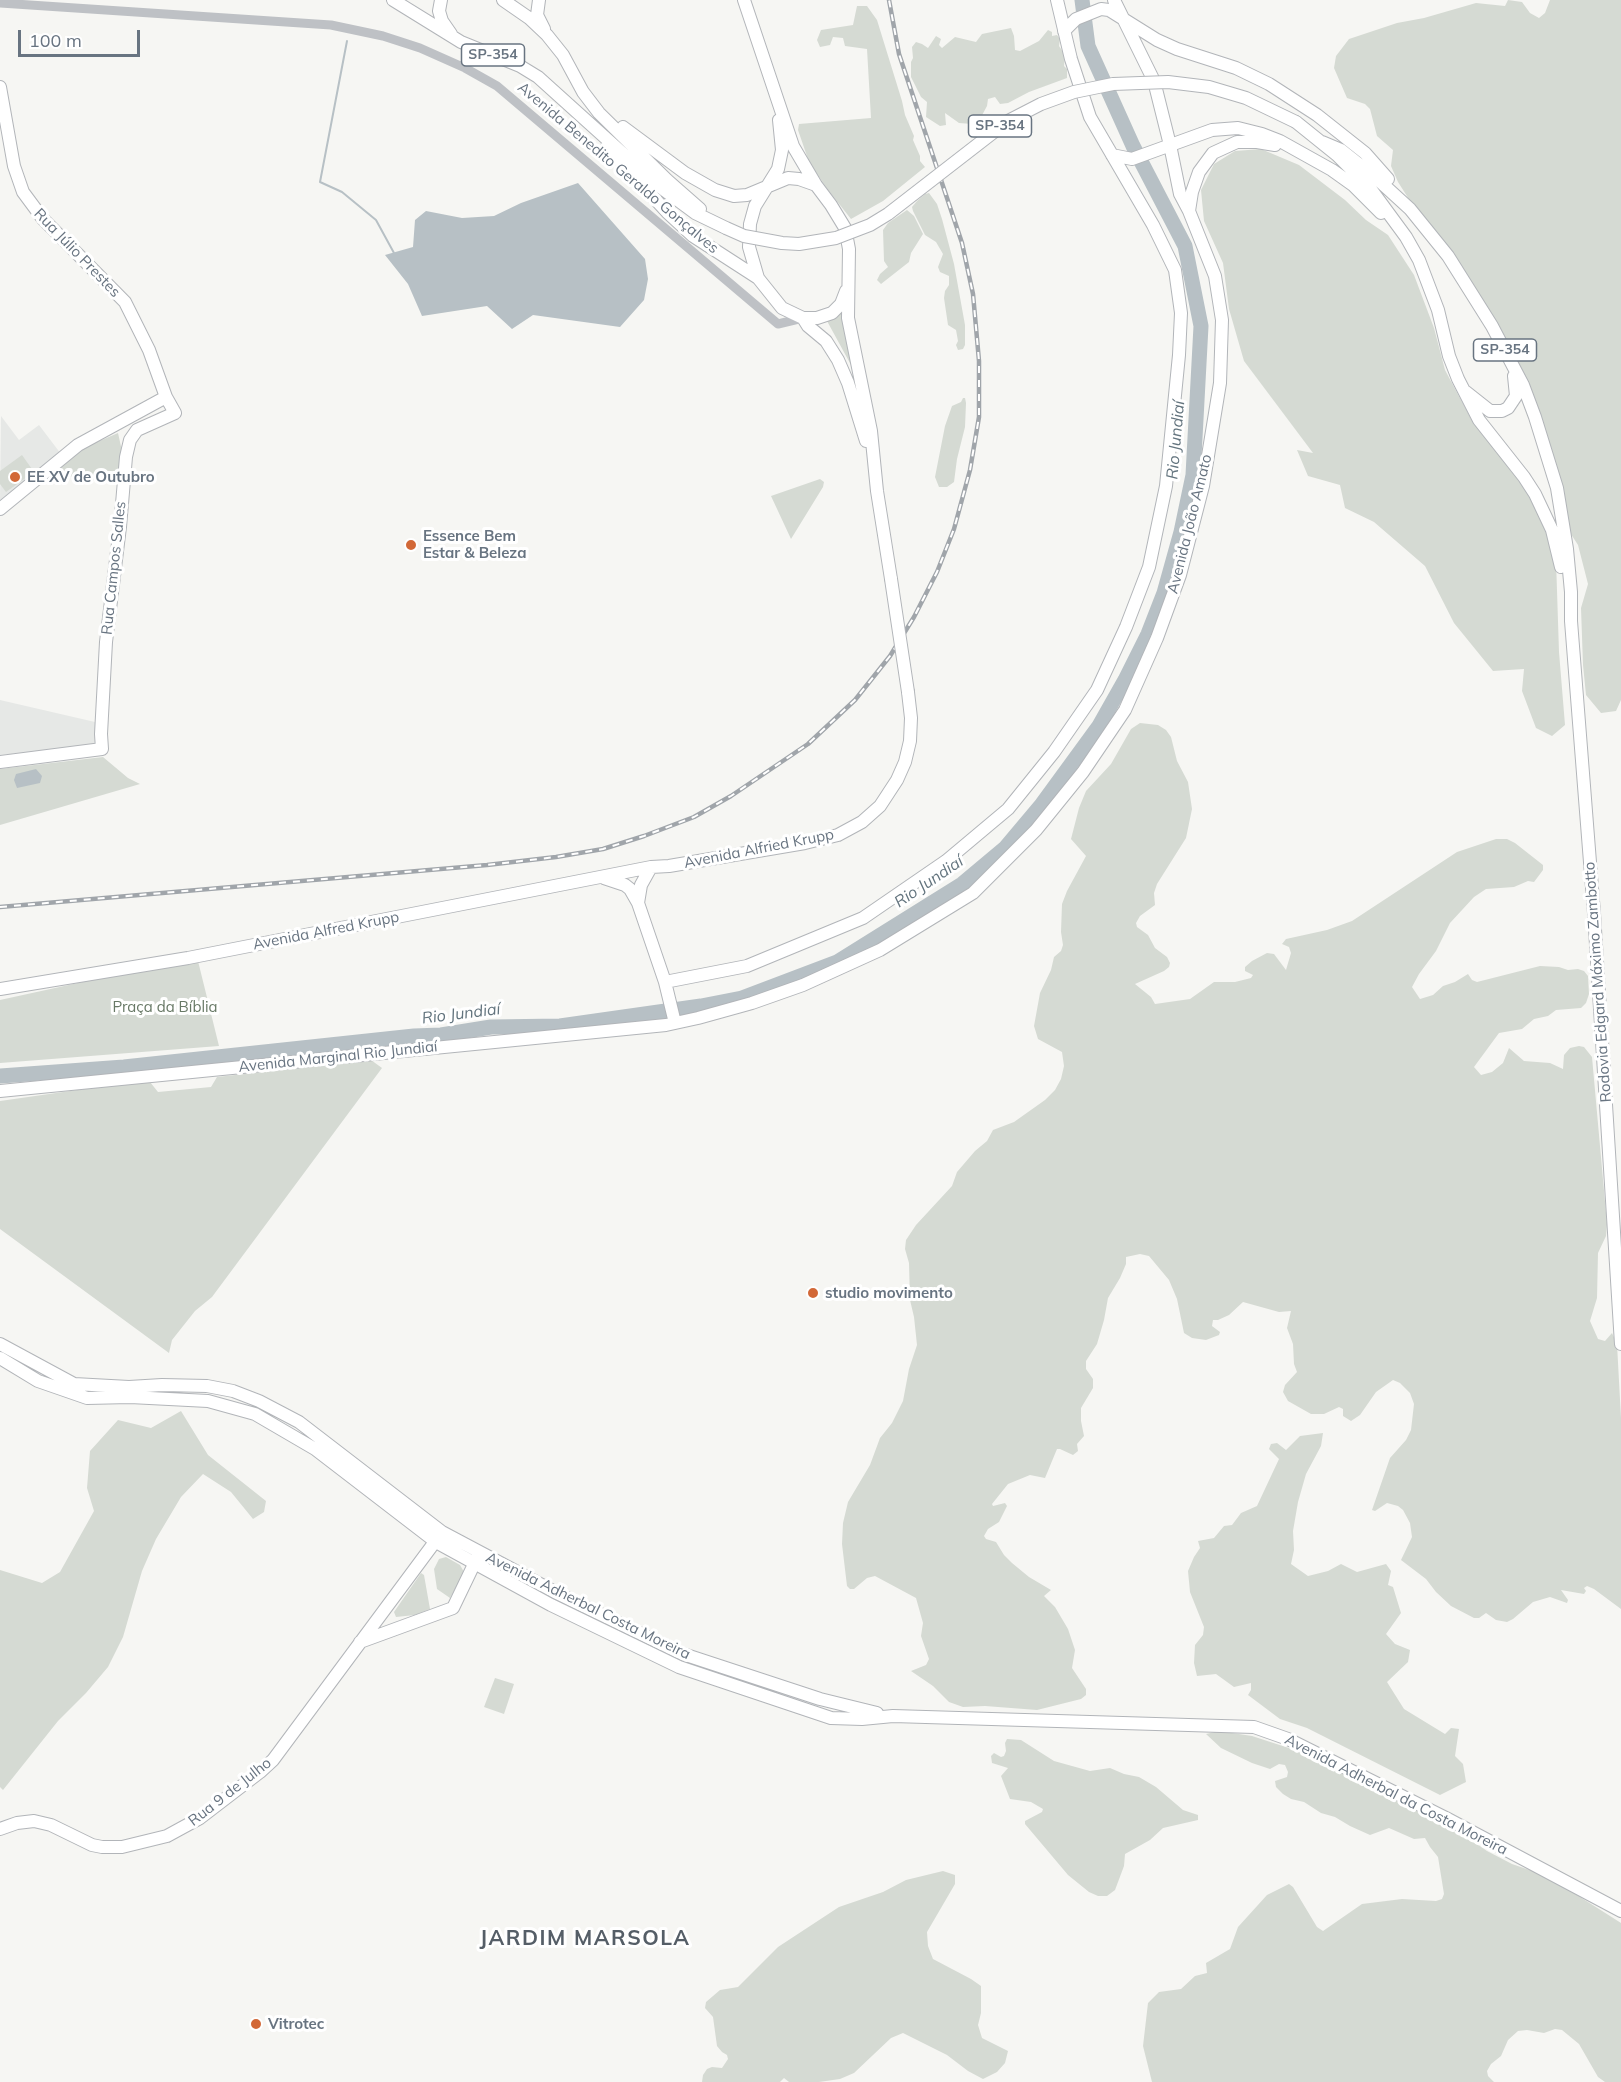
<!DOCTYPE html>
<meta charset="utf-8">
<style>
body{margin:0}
#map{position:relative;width:1621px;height:2082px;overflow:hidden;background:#f6f6f3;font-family:Mulish,sans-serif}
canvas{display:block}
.scale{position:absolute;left:18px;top:30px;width:122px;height:27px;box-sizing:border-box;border:3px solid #687481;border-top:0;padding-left:8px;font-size:18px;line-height:21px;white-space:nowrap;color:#687481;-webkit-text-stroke:4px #fff;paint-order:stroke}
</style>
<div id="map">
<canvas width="1621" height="2082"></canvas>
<div class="scale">100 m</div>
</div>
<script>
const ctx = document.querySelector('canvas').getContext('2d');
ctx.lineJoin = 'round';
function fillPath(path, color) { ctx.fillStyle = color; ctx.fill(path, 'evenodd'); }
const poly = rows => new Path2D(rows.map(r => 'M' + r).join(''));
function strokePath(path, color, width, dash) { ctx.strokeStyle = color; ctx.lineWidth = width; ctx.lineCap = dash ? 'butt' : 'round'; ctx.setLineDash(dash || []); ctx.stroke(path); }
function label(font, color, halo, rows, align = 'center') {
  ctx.font = font + ' Mulish,sans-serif'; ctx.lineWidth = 6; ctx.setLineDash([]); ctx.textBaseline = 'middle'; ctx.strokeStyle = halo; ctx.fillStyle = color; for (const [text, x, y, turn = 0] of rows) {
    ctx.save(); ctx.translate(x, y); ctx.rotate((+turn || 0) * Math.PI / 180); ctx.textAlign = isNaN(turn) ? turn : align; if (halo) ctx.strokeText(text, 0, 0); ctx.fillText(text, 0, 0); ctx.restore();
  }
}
fillPath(poly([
 [1,416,19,440,39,425,61,454,0,500],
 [0,700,95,722,98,746,0,755]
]), '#e6e8e6');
fillPath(poly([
 [1508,0,1522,2,1530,13,1539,18,1545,13,1550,0,1621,0,1621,700,1616,711,1601,713,1586,695,1583,665,1581,608,1588,584,1578,545,1567,528,1530,390,1398,182,1391,166,1393,150,1377,136,1370,109,1365,104,1347,98,1334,68,1336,56,1349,39,1397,23,1424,18,1476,3,1505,6],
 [857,6,867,6,877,20,902,101,905,115,914,136,913,140,920,156,920,161,925,167,883,201,851,219,828,190,809,162,798,130,799,124,871,118,867,49,845,46,843,38,833,37,830,45,820,47,817,40,821,30,853,25],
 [1011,28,1014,36,1015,50,1020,51,1039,41,1048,30,1052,32,1052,36,1057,35,1060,39,1059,46,1065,55,1064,66,1067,69,1067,78,1029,92,1008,103,1000,104,995,97,988,99,987,106,980,119,975,119,972,124,959,123,945,113,946,125,940,126,926,117,927,102,921,97,911,77,911,62,913,58,912,47,916,42,922,44,928,48,936,36,941,39,939,45,942,48,955,37,976,42,982,34],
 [1261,149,1299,165,1345,200,1366,220,1388,235,1414,275,1434,328,1445,370,1471,419,1525,489,1550,537,1556,560,1559,652,1565,725,1552,736,1536,728,1522,691,1524,669,1493,671,1454,623,1425,566,1374,522,1345,508,1340,485,1308,476,1297,450,1313,453,1244,361,1229,309,1223,263,1204,221,1201,190,1214,164,1235,151],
 [929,193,937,204,942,219,954,264,965,325,965,345,963,349,958,350,956,345,958,341,956,330,948,325,944,298,945,291,949,285,949,276,940,272,938,267,943,254,936,242,925,235,913,211,912,207,917,201,925,194],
 [907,210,914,216,923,234,911,253,909,262,881,284,877,280,880,274,888,267,884,261,883,230,888,223],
 [845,307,857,376,827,321],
 [963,398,965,398,966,403,965,427,957,459,954,482,947,487,939,487,935,477,945,426,952,406,961,402],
 [118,433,124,460,118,484,54,474,81,449],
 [22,455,34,472,6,492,0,484,0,471],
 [820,479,824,482,823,487,791,539,771,496],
 [1140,723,1158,725,1166,730,1171,737,1177,761,1188,782,1192,809,1186,838,1157,884,1154,893,1155,905,1140,916,1136,923,1137,927,1148,935,1155,948,1167,957,1170,963,1169,967,1164,971,1135,984,1151,997,1155,1004,1190,999,1214,982,1235,982,1251,978,1253,975,1245,971,1245,967,1252,961,1267,953,1274,954,1286,970,1291,953,1289,947,1282,944,1286,939,1327,930,1352,921,1457,852,1496,839,1507,839,1515,843,1543,865,1543,870,1534,882,1528,881,1514,887,1486,889,1474,897,1450,923,1436,951,1419,974,1412,987,1420,999,1433,995,1443,986,1455,982,1468,974,1472,980,1477,982,1540,966,1559,967,1568,970,1578,969,1584,971,1588,976,1589,994,1586,1003,1581,1008,1556,1010,1548,1016,1534,1019,1522,1029,1499,1033,1474,1067,1481,1075,1492,1072,1503,1063,1509,1048,1524,1061,1550,1063,1563,1069,1564,1055,1570,1048,1579,1046,1584,1047,1592,1057,1607,1224,1606,1236,1598,1253,1597,1298,1590,1321,1598,1339,1605,1341,1612,1333,1617,1344,1621,1418,1621,1609,1594,1589,1587,1586,1584,1588,1586,1591,1584,1594,1561,1590,1568,1600,1567,1603,1550,1597,1533,1602,1513,1619,1507,1622,1496,1620,1486,1613,1479,1618,1474,1618,1451,1606,1436,1592,1426,1579,1401,1560,1412,1537,1410,1523,1403,1510,1398,1506,1387,1503,1375,1511,1372,1510,1390,1458,1406,1440,1411,1430,1414,1404,1410,1393,1400,1383,1393,1380,1376,1392,1360,1415,1351,1421,1343,1416,1343,1409,1339,1407,1324,1414,1311,1414,1288,1401,1283,1392,1285,1385,1297,1372,1294,1364,1293,1344,1287,1328,1291,1311,1279,1312,1243,1302,1229,1315,1218,1320,1213,1320,1212,1326,1220,1332,1219,1335,1206,1340,1192,1338,1184,1333,1177,1299,1169,1280,1149,1256,1140,1254,1126,1257,1126,1264,1120,1278,1108,1298,1104,1320,1097,1344,1086,1361,1086,1369,1093,1379,1093,1388,1081,1408,1081,1421,1084,1436,1077,1444,1078,1451,1073,1455,1060,1449,1057,1449,1045,1478,1030,1475,1008,1484,992,1504,993,1506,1005,1503,1007,1506,999,1522,988,1529,984,1536,986,1539,996,1542,1004,1555,1012,1563,1029,1577,1051,1590,1044,1596,1055,1607,1068,1629,1075,1650,1072,1668,1086,1689,1086,1695,1081,1699,1037,1710,985,1706,963,1707,949,1702,933,1686,911,1671,926,1665,929,1659,921,1636,923,1623,916,1598,875,1576,867,1578,854,1589,850,1589,847,1586,842,1544,843,1523,848,1502,870,1465,880,1438,892,1423,903,1401,909,1369,917,1345,914,1317,910,1300,909,1263,905,1249,906,1240,916,1225,952,1186,957,1172,975,1151,987,1141,993,1130,1014,1122,1045,1100,1055,1090,1061,1079,1064,1066,1062,1052,1038,1039,1034,1026,1040,993,1051,970,1054,957,1061,951,1063,945,1061,932,1062,904,1067,891,1086,856,1071,839,1079,808,1086,791,1111,764,1131,729],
 [103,757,128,778,140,784,0,825,0,769],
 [197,957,219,1046,0,1063,0,1000],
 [371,1060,382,1068,212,1297,195,1311,172,1340,169,1353,0,1229,0,1101,84,1089,150,1082,158,1092,211,1087,217,1077],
 [181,1411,208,1455,266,1501,264,1512,253,1519,231,1492,203,1474,181,1497,156,1539,142,1571,123,1637,108,1667,86,1693,58,1721,3,1790,0,1787,0,1570,42,1583,60,1572,94,1511,87,1488,90,1451,118,1420,151,1428],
 [1323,1433,1321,1446,1306,1474,1298,1502,1293,1531,1294,1550,1291,1564,1308,1576,1328,1571,1341,1564,1357,1572,1386,1564,1391,1571,1388,1585,1393,1587,1401,1613,1386,1634,1395,1644,1410,1650,1408,1662,1387,1682,1404,1709,1445,1734,1451,1728,1459,1729,1455,1756,1463,1764,1466,1782,1440,1795,1307,1728,1280,1719,1248,1695,1251,1690,1251,1683,1234,1687,1216,1674,1197,1676,1194,1663,1195,1645,1203,1635,1204,1627,1190,1592,1188,1571,1194,1557,1200,1548,1198,1541,1214,1538,1224,1526,1232,1525,1241,1513,1257,1506,1279,1459,1269,1449,1271,1444,1277,1443,1286,1450,1300,1436],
 [446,1557,460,1565,464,1572,450,1598,437,1589,434,1569,439,1559],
 [421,1573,424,1575,430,1609,415,1615,396,1617,394,1612],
 [495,1678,514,1684,504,1714,484,1707],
 [1219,1731,1252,1736,1344,1766,1413,1806,1450,1830,1477,1844,1487,1851,1512,1864,1547,1876,1621,1923,1621,2082,1605,2082,1598,2077,1579,2044,1562,2030,1555,2029,1544,2033,1527,2030,1518,2031,1508,2040,1501,2056,1491,2064,1487,2071,1488,2076,1494,2082,1152,2082,1143,2046,1148,2003,1159,1992,1181,1989,1195,1976,1207,1973,1206,1963,1230,1949,1238,1927,1267,1895,1289,1884,1293,1887,1317,1927,1323,1931,1362,1904,1402,1899,1436,1901,1442,1899,1444,1894,1438,1857,1430,1847,1425,1838,1414,1839,1389,1828,1370,1835,1350,1826,1335,1817,1321,1813,1304,1802,1291,1799,1283,1794,1276,1787,1275,1781,1287,1777,1288,1772,1285,1765,1279,1764,1270,1769,1252,1763,1221,1748,1206,1734],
 [1007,1739,1021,1740,1054,1761,1090,1771,1110,1768,1124,1774,1139,1777,1156,1787,1183,1810,1198,1815,1198,1820,1163,1828,1150,1840,1125,1854,1124,1866,1115,1890,1107,1896,1098,1896,1089,1892,1068,1875,1025,1824,1025,1821,1042,1812,1043,1809,1031,1802,1010,1799,1001,1776,1008,1768,992,1763,991,1756,994,1753,1001,1757,1004,1756,1006,1751,1005,1743],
 [943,1871,955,1875,955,1884,927,1932,928,1946,933,1959,971,1979,981,1986,981,2013,978,2025,982,2038,1008,2051,1005,2063,997,2072,983,2079,968,2071,947,2055,903,2033,891,2038,854,2073,840,2079,819,2082,789,2082,784,2078,780,2082,702,2082,703,2075,707,2069,712,2067,722,2068,728,2059,727,2055,722,2052,717,2046,713,2017,705,2008,706,2002,720,1990,738,1987,778,1947,839,1907,883,1892,906,1880]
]), '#d5dad3');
fillPath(poly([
 [578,183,645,259,648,279,644,300,620,327,533,315,512,329,487,306,422,316,408,284,385,255,413,247,415,220,426,211,462,218,494,216,521,203],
 [36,769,42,776,40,783,17,788,14,780,16,774]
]), '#b7c0c5');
strokePath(poly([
 [347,41,320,182,342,192,376,220,394,253]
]), '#b7c0c5', 2);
strokePath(poly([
 [0,1076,124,1067,414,1036,441,1035,491,1027,560,1026,701,1006,742,998,837,962,962,884,1005,848,1042,804,1099,726,1125,680,1148,634,1164,593,1181,532,1193,475,1201,326,1185,246,1133,146,1088,46,1082,0]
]), '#b7c0c5', 15);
const major = poly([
 [393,0,461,42,520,66,538,77,660,187,695,213,726,228],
 [441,0,439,11,442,21,451,34],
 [503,0,529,18,547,35,563,55,583,92,599,113,667,180,700,209],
 [539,0,537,15,544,29],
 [744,0,793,146,816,185,831,205,845,228,849,249,848,318,871,431,877,491,891,579],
 [1064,31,1076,19,1101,9,1109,10,1157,40,1177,49,1236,68,1269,84,1317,115,1365,153,1388,179],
 [0,87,14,166,23,192,43,219,125,302,149,350,166,397,175,413,137,430,130,440,126,457,120,527,106,642,101,734,102,749,0,762],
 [779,120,782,150,778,169,755,206,750,224,749,247,758,278,782,308,803,318,817,318,832,313,841,304,846,291],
 [1296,122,1337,155,1370,188,1406,237,1419,260,1438,310,1449,356,1458,379,1479,420,1524,477,1535,494,1552,530,1561,567],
 [623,127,685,173,715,190,734,196,747,195,788,178,799,179,816,185],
 [1322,142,1341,150,1375,177,1410,209,1448,256,1492,326,1523,385,1535,417,1557,488,1567,549,1571,592,1571,621,1594,913,1621,1344],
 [607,147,667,212,693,236,758,278],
 [1112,155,1132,159,1212,130,1238,128,1262,134,1280,141,1332,170,1353,185,1381,213],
 [1189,211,1192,192,1199,172,1213,153,1237,142,1257,142,1275,145],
 [803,318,808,326,826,341,838,360,848,383,866,441],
 [1466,392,1490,411,1502,411,1508,408,1516,396,1514,376],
 [0,509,78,445,166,397],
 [604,878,625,885,630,889,638,903,665,982,675,1023],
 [638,903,641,885,651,867],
 [665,982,747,966,863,918,946,861,1008,809,1054,752,1097,690,1126,627,1149,567,1166,486,1179,355,1181,313,1175,270,1153,225,1090,117,1071,59,1057,0],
 [0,989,188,958,651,867,669,866,805,843,838,835,862,822,880,806,897,780,905,762,910,741,911,718,908,692],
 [0,1091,666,1025,698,1018,752,1003,803,985,880,950,973,893,1036,830,1083,772,1125,710,1157,638,1180,575,1203,486,1220,383,1222,320,1215,276,1189,211,1180,194,1170,145,1154,81,1114,0],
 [0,1344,74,1384,129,1387,162,1385,207,1386,233,1391,259,1401,299,1422,442,1532,555,1592,683,1654,820,1699,877,1713],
 [0,1358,38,1381,87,1398,130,1397,208,1401,255,1414,315,1449,436,1542,551,1605,679,1667,831,1718,862,1719,893,1716,1254,1727,1288,1739,1446,1818,1621,1911],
 [360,1642,453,1608,478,1556],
 [0,1829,17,1823,34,1821,51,1825,92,1845,102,1847,122,1847,167,1836,200,1818,260,1772,273,1760,440,1535]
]);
strokePath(major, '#b2b5b9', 14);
strokePath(poly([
 [0,3,331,25,383,36,420,48,465,68,497,86,778,324,803,318]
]), '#bec1c5', 9);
strokePath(major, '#fff', 12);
const rail = poly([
 [0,907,487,865,556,857,603,849,644,836,694,817,731,796,808,744,855,700,890,656,914,617,937,572,954,529,970,470,979,417,979,361,973,294,962,243,899,54,889,0]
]);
strokePath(rail, '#a0a5aa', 4.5);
strokePath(rail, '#fff', 2, [7]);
const majorBridge = poly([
 [726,228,744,236,782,243,799,244,836,238,870,225,888,214,1008,121,1041,104,1074,92,1113,84,1168,82,1209,87,1246,98,1296,122],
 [891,579,908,692]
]);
strokePath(majorBridge, '#b2b5b9', 14, []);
strokePath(majorBridge, '#fff', 12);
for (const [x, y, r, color] of [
 [15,477,6,"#d26837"],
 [411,545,6,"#d26837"],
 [813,1293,6,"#d26837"],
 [256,2024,6,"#d26837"]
]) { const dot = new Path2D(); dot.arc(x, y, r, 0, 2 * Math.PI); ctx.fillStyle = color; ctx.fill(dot); strokePath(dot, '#fff', 2); }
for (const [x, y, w] of [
 [493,55,63],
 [1000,126,63],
 [1505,350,63]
]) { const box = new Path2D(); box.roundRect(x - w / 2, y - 11, w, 22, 4.5); ctx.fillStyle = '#fff'; ctx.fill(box); strokePath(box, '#687481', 1.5); }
label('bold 14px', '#687481', null, [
 ["SP-354",493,55],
 ["SP-354",1000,126],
 ["SP-354",1505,350]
]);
label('15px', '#687481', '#fff', [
 ["Avenida Benedito Geraldo Gonçalves",618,168,40],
 ["Rua Júlio Prestes",77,253,46],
 ["Avenida João Amato",1190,524,-76],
 ["Rua Campos Salles",114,568,-84],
 ["Avenida Alfried Krupp",759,849,-11],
 ["Avenida Alfred Krupp",326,931,-11],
 ["Rodovia Edgard Máximo Zambotto",1598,982,-94],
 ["Avenida Marginal Rio Jundiaí",338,1057,-6],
 ["Avenida Adherbal Costa Moreira",588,1606,26],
 ["Rua 9 de Julho",230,1792,-38],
 ["Avenida Adherbal da Costa Moreira",1396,1795,27]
]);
label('bold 15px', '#687481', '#fff', [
 ["EE XV de Outubro",27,477],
 ["Essence Bem",423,536],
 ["Estar & Beleza",423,553],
 ["studio movimento",825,1293],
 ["Vitrotec",268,2024]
], 'left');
label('15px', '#687966', '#fff', [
 ["Praça da Bíblia",165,1007]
]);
label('italic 16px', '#63747e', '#fff', [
 ["Rio Jundiaí",1176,440,-85],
 ["Rio Jundiaí",929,882,-34],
 ["Rio Jundiaí",461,1014,-7]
]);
ctx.letterSpacing = '1.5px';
label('bold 21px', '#555e67', '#fff', [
 ["JARDIM MARSOLA",585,1939]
]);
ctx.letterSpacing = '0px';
</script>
